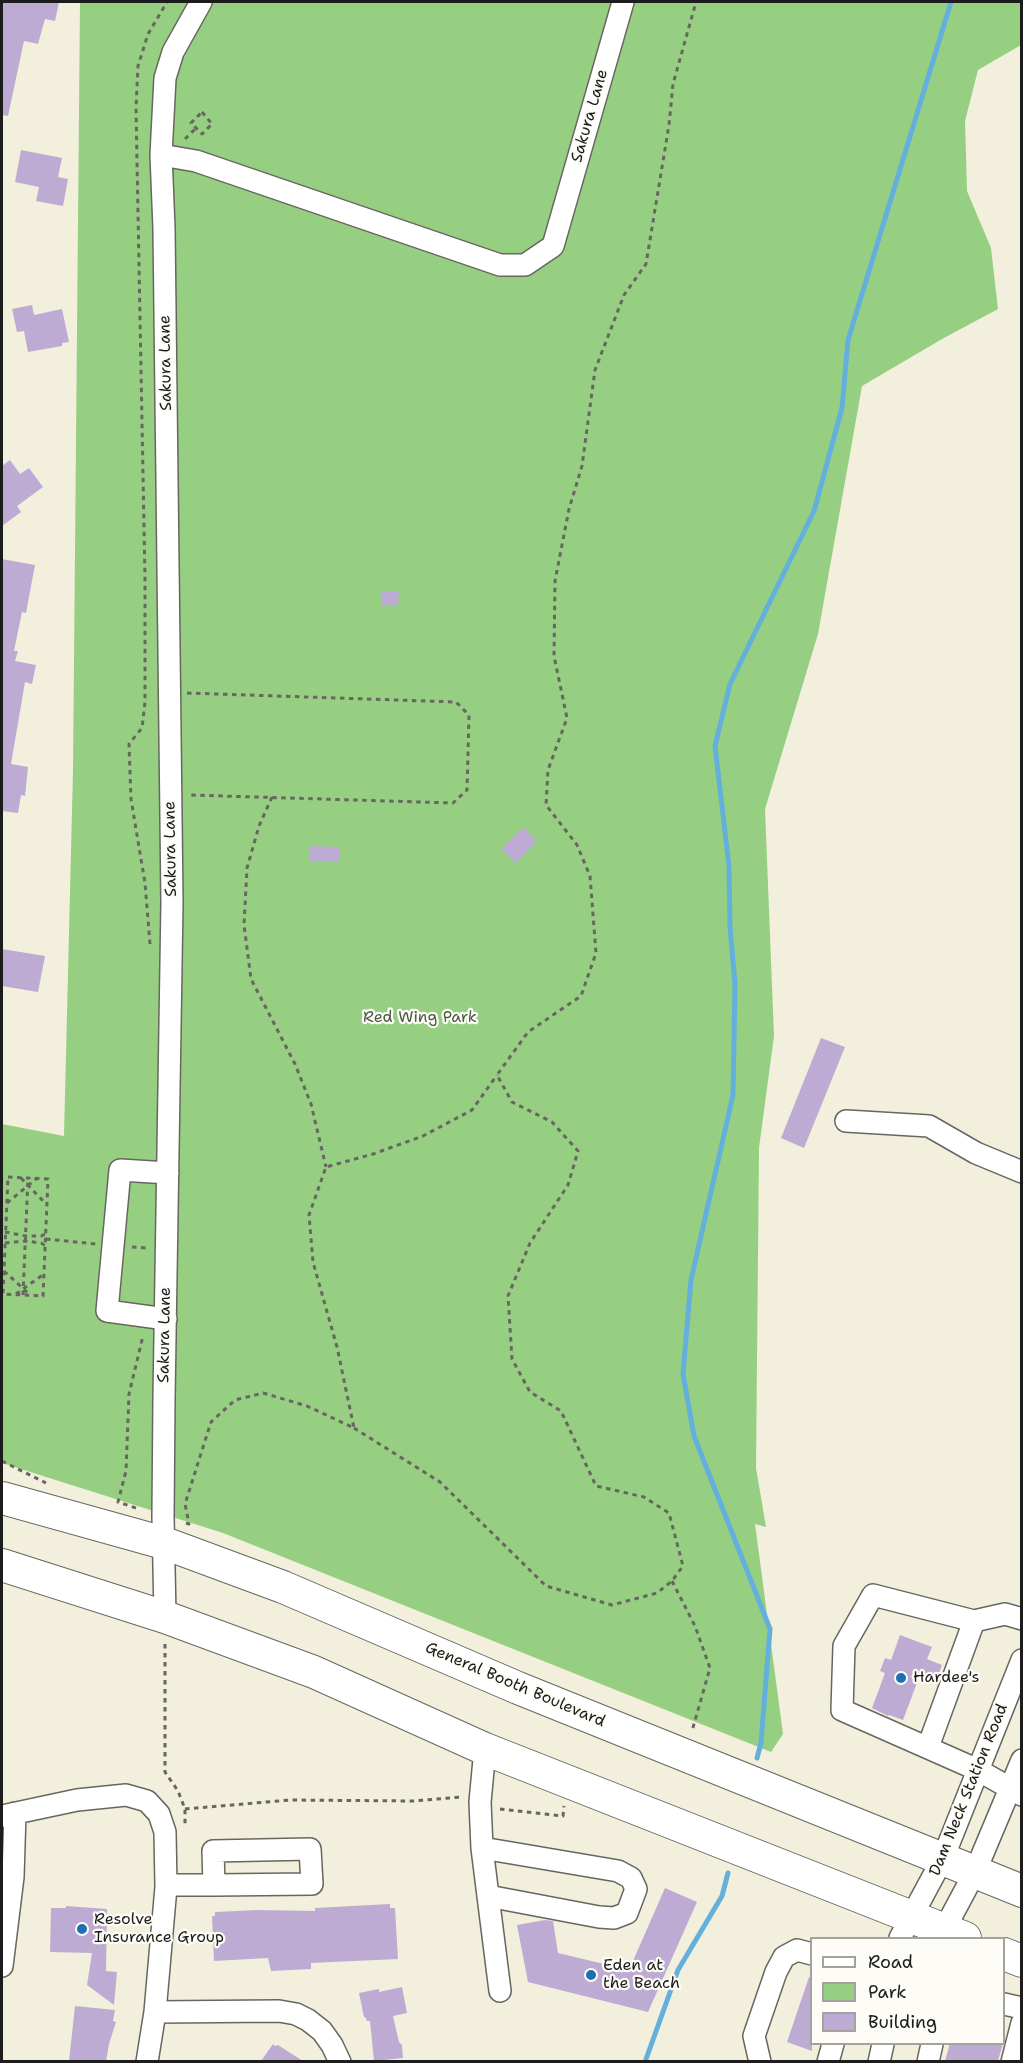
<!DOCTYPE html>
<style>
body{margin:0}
#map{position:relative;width:1023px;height:2063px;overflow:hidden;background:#f2efdc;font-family:"Shantell Sans",sans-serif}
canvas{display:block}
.frame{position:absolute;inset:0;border:3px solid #1c1c1c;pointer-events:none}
.legend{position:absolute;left:810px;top:1937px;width:195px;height:108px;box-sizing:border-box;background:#fdfcf7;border:2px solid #a3a29f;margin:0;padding:8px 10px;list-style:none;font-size:18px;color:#1c1c1c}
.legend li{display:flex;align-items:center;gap:12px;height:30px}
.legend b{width:30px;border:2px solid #a3a29f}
</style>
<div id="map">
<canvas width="1023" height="2063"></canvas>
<div class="frame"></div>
<ul class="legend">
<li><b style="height:8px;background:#fff"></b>Road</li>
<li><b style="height:16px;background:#96cf82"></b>Park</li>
<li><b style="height:16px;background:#beabd4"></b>Building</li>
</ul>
</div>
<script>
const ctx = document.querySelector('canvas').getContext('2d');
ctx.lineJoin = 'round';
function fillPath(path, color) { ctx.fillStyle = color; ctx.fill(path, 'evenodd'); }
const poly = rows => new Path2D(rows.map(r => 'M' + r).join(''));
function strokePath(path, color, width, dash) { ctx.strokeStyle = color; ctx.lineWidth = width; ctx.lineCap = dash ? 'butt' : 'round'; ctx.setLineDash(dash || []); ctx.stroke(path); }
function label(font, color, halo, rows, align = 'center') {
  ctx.font = font + ' "Shantell Sans",sans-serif'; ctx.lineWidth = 4.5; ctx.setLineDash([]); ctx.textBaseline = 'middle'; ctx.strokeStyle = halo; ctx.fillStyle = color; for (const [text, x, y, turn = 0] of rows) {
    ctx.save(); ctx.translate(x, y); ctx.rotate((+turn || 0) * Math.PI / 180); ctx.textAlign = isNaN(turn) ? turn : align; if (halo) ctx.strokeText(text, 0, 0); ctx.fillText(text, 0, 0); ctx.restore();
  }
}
fillPath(poly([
 [80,2,1021,2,1021,45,978,70,965,121,967,191,991,248,998,309,942,339,862,386,818,634,765,809,774,1036,759,1148,756,1468,766,1527,755,1524,783,1734,771,1752,223,1533,2,1463,2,1124,64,1136,73,770]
]), '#96cf82');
strokePath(poly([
 [757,1758,761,1743,770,1629,694,1436,683,1374,691,1280,733,1095,735,984,730,927,729,866,715,746,730,684,814,511,842,408,848,340,951,2],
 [645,2062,678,1970,722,1896,728,1873]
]), '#64b0dd', 5);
fillPath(poly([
 [2,2,59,2,55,21,45,19,38,44,24,41,8,116,2,115],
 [21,150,62,158,58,177,68,179,63,206,36,201,39,187,15,182],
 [32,305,34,315,62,309,69,342,62,343,62,346,28,352,24,331,17,332,12,309],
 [10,460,20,474,29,468,43,487,17,506,21,512,2,526,2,466],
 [2,559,35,565,26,613,22,612,14,651,18,651,15,661,36,665,32,684,25,682,11,764,28,767,25,796,21,795,18,813,2,811],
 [382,591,399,591,398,605,382,605],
 [523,827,537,841,516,863,501,849],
 [309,846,339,847,339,862,309,862],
 [2,949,45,956,38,992,2,986],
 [821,1038,845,1047,804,1148,781,1138],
 [900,1635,932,1647,927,1659,942,1665,936,1681,920,1675,903,1720,889,1715,888,1716,872,1708,885,1673,880,1671,885,1658,891,1660],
 [665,1888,697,1902,648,2012,528,1982,517,1925,545,1920,553,1921,558,1953,629,1970],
 [390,1904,390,1908,395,1908,398,1959,311,1963,311,1969,271,1971,268,1958,214,1961,212,1916,215,1916,215,1912,258,1910,315,1911,315,1908],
 [66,1906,107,1909,106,1971,117,1972,114,2005,87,1985,92,1953,50,1952,51,1908,66,1908],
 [809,1977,812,1977,812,2051,787,2042],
 [402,1987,407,2013,393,2016,399,2042,402,2045,403,2058,374,2061,370,2021,367,2021,366,2018,364,2017,359,1993,379,1989,379,1992],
 [75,2006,115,2010,113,2021,116,2022,109,2044,106,2061,69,2061],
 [950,2043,1003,2043,998,2061,945,2061],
 [273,2044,275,2046,278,2045,303,2061,261,2061]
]), '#beabd4');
const minor = poly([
 [161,155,196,161,500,265,525,265,553,246,623,2],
 [846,1121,929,1126,976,1153,1022,1172],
 [166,1319,107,1311,120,1170,168,1173],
 [165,1617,163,1517,164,1398,172,902,164,228,161,155,165,78,173,52,201,2],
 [1022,1619,1005,1614,974,1621,873,1595,844,1646,842,1710,978,1770,1022,1795],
 [928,1747,974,1621],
 [2,1816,77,1800,126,1795,147,1801,159,1814,165,1832,166,1887,155,2012,147,2062],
 [482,1848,618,1871,631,1878,636,1889,627,1913,614,1918,599,1917,488,1896,482,1848,480,1802,485,1749],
 [166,1885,214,1885,312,1884,310,1849,213,1851,214,1885],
 [488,1896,500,1991],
 [900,1938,943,1858,1022,1660],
 [934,1938,944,1930,975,1872,1022,1760],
 [2,1966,13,1877,15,1813],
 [1004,2004,1022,2008],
 [155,2012,279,2011,296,2014,308,2020,322,2031,332,2045,340,2062],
 [760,2062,754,2036,776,1972,784,1957,797,1950,812,1954],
 [828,2062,833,2044],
 [879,2062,883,2044],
 [928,2062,932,2044],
 [1012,2062,1022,2023]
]);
const highway = poly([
 [2,1498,164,1543,283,1587,518,1688,1022,1891],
 [2,1565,165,1617,314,1672,485,1749,965,1938],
 [1004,1954,1022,1961]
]);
strokePath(minor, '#67665f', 24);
strokePath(highway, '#67665f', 34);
strokePath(poly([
 [202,112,212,124,202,134,191,123,202,112],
 [185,139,196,128],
 [187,693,456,702,469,715,467,790,453,803,190,795],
 [272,797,259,826,247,868,244,925,251,979,295,1064,311,1104,326,1167],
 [150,944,145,883,131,799,129,744,142,728,145,702,145,579,136,108,138,66,148,34,167,2],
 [8,1177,48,1179,43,1296,3,1294,8,1177],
 [21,1178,47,1205],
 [7,1203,36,1179],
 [5,1232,26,1236,41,1236,46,1234],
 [46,1239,96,1244],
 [5,1243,25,1241,41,1243,46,1246],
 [132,1247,147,1248],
 [4,1271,29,1294],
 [16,1294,44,1274],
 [23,1295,28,1178],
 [354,1428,440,1482,546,1586,612,1605,657,1593,672,1581,683,1566,669,1513,644,1497,596,1486,561,1411,530,1392,512,1359,508,1296,530,1243,568,1185,578,1151,552,1122,512,1102,497,1075,528,1032,581,996,596,953,590,876,577,845,546,805,548,770,567,718,554,656,555,581,569,509,582,466,595,370,624,295,646,264,669,125,673,84,696,2],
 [2,1461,46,1483],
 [136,1508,118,1502,126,1471,129,1394,143,1336],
 [186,1523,189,1524,185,1504,211,1422,235,1400,263,1393,307,1406,354,1428,337,1347,313,1262,309,1215,326,1167,373,1154,423,1136,472,1110,497,1075],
 [672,1581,695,1626,710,1668,692,1731],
 [165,1644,165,1772,178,1791,185,1809,185,1827],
 [185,1809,290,1800,413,1801,462,1797],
 [500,1809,563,1816,564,1806]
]), '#67665f', 3, [4.5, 4.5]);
strokePath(minor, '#fff', 21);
strokePath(highway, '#fff', 32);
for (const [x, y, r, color] of [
 [901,1678,6,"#1f6fb2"],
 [82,1929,6,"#1f6fb2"],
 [591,1975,6,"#1f6fb2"]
]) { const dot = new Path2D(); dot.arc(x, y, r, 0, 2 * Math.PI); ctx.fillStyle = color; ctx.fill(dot); strokePath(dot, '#fdfcf7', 2); }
label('16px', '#1c1c1c', '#fdfcf7', [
 ["Sakura Lane",590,116,-74],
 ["Sakura Lane",166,363,-91],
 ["Sakura Lane",171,849,-91],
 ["Sakura Lane",165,1335,-89],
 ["General Booth Boulevard",515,1685,23],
 ["Dam Neck Station Road",969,1790,-68]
]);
label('16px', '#475b40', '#fdfcf7', [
 ["Red Wing Park",420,1018]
]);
label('16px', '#1c1c1c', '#fdfcf7', [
 ["Hardee's",913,1678],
 ["Resolve",94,1920],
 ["Insurance Group",94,1938],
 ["Eden at",603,1966],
 ["the Beach",603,1984]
], 'left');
</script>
